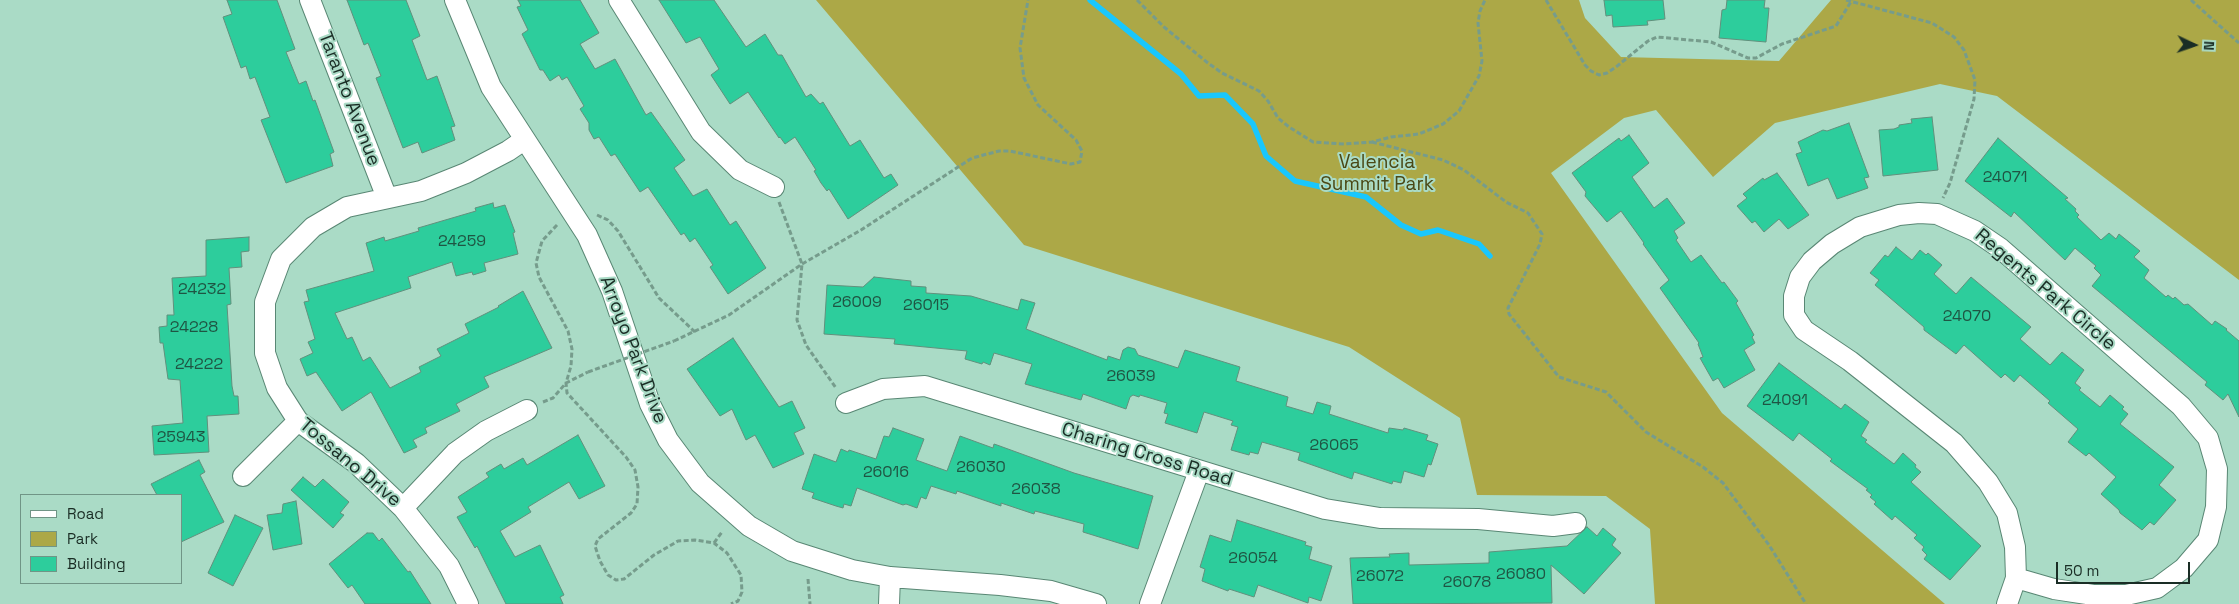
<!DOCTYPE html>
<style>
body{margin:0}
#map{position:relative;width:2239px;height:604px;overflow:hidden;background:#aadbc6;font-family:"Space Grotesk",sans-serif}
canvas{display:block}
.legend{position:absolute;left:20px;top:494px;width:162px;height:90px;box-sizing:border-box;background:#aadbc6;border:1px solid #709586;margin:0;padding:6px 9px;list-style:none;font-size:15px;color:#1a2d25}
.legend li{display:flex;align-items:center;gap:10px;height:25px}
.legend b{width:25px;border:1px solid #709586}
.north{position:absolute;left:2169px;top:20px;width:50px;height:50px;-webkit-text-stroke:4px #aadbc6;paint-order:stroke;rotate:93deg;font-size:14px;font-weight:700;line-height:20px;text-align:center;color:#1a2d25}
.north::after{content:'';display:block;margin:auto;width:18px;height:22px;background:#1a2d25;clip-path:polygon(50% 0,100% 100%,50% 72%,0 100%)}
.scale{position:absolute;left:2056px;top:562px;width:134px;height:22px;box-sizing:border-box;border:2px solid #1a2d25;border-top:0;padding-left:6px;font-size:15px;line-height:18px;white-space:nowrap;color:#1a2d25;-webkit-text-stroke:4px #aadbc6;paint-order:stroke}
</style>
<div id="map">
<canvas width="2239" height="604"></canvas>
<ul class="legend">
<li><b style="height:6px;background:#fff"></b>Road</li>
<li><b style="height:14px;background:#aca847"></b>Park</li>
<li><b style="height:14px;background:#2dcd9c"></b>Building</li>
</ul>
<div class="north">N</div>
<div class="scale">50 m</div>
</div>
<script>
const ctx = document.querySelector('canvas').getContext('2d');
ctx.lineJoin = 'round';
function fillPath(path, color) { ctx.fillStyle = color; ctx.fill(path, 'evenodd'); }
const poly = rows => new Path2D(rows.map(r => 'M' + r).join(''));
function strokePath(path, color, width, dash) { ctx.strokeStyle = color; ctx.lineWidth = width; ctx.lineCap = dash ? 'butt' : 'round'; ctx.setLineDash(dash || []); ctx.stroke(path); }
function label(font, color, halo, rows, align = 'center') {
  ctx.font = font + ' "Space Grotesk",sans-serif'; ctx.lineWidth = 4; ctx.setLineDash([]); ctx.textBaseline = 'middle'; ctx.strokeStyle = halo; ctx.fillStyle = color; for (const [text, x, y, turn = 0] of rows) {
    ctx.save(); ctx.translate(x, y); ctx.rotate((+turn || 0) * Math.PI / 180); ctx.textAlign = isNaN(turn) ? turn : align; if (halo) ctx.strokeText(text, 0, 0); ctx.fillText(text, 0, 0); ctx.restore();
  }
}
fillPath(poly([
 [816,0,1579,0,1585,18,1621,57,1779,61,1831,0,2239,0,2239,280,1997,96,1940,84,1775,123,1713,177,1656,110,1624,118,1551,173,1722,413,1945,604,1655,604,1650,529,1606,496,1477,495,1460,418,1349,347,1024,245]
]), '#aca847');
strokePath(poly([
 [1090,0,1181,74,1199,96,1225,95,1253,124,1266,156,1295,181,1366,197,1401,225,1421,234,1438,230,1479,244,1490,256]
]), '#19c7fd', 5.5);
const building = poly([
 [227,0,277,0,295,49,286,52,299,84,306,81,313,101,315,100,334,152,330,154,333,166,286,183,261,120,270,117,255,77,250,79,246,66,241,68,223,17,232,14,227,0],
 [347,0,406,0,420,36,412,40,427,80,437,76,455,126,451,127,455,140,422,153,418,142,403,148,376,78,381,76,368,43,364,45,347,0],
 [518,0,580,0,599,33,580,44,595,69,615,59,646,115,651,112,685,160,674,168,693,196,707,189,730,225,736,221,766,268,728,294,710,267,713,265,695,238,690,242,684,233,681,235,648,187,640,192,615,154,611,156,599,137,594,139,589,130,589,123,580,109,584,106,567,77,562,80,559,75,550,81,543,70,540,70,522,34,528,30,517,7,521,6,518,0],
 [659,0,714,0,746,47,765,34,778,55,782,55,806,97,811,94,820,104,823,102,850,146,860,140,884,178,891,174,898,185,848,219,829,189,827,191,821,183,814,171,816,170,795,137,785,144,780,137,779,138,748,92,730,104,711,75,719,69,700,37,686,43,659,0],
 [1604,0,1663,0,1665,19,1647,21,1648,25,1613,27,1612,15,1606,16,1604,0],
 [1727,0,1765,0,1764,8,1769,8,1766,42,1719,38,1722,10,1726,9,1727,0],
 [1932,117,1938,170,1883,176,1879,130,1894,129,1899,127,1899,125,1912,123,1911,119,1932,117],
 [1849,123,1869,177,1864,178,1868,188,1837,199,1828,178,1808,186,1796,154,1802,152,1798,142,1823,130,1827,131,1849,123],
 [1629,135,1649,163,1632,177,1654,208,1667,198,1685,223,1674,231,1678,238,1676,240,1691,262,1701,255,1722,283,1724,282,1738,301,1736,303,1754,335,1752,337,1755,343,1744,350,1755,370,1724,388,1718,378,1713,381,1700,358,1703,357,1698,344,1699,343,1660,288,1669,280,1643,244,1644,243,1621,211,1607,222,1585,196,1586,192,1572,173,1619,138,1621,141,1629,135],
 [1998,138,2068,198,2065,199,2076,209,2075,211,2079,215,2077,217,2101,240,2109,233,2116,239,2119,234,2140,251,2134,257,2149,270,2144,278,2166,297,2168,295,2173,299,2175,297,2184,305,2188,304,2212,325,2215,321,2227,329,2226,330,2239,341,2239,417,2228,394,2223,400,2205,385,2207,382,2092,286,2101,275,2094,268,2096,266,2075,248,2065,260,2014,212,2011,217,1965,181,1998,138],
 [1777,173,1809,215,1788,229,1779,219,1764,232,1755,221,1752,223,1737,206,1747,198,1743,194,1763,178,1764,180,1777,173],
 [493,203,494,208,505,205,515,232,513,233,518,254,484,263,486,271,473,275,472,272,456,276,452,262,408,277,411,288,335,313,347,339,352,337,363,361,370,357,390,388,421,372,419,367,441,356,437,349,469,333,465,324,499,307,498,306,523,291,552,348,484,377,489,387,456,404,460,411,425,428,427,433,413,440,417,447,404,453,371,392,342,411,316,372,307,376,300,359,313,353,308,342,315,339,304,302,309,301,306,290,374,271,366,243,384,237,385,241,419,231,418,228,476,211,475,208,493,203],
 [249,237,249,251,241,252,242,267,229,268,231,304,227,305,232,386,234,396,238,396,239,414,207,416,209,452,154,455,152,426,183,423,180,380,168,379,163,343,160,343,159,327,167,326,167,315,174,315,172,278,206,276,206,240,249,237],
 [1896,247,1912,260,1920,250,1926,255,1928,253,1942,265,1934,274,1956,294,1971,277,2031,327,2020,339,2050,365,2062,352,2084,370,2075,383,2081,388,2079,390,2100,407,2110,395,2124,407,2122,409,2128,414,2120,424,2174,467,2159,485,2176,500,2154,525,2150,522,2142,530,2120,513,2119,510,2101,494,2116,477,2089,453,2086,456,2068,442,2078,429,2048,403,2050,401,2020,375,2014,382,2005,374,2001,378,1964,345,1956,354,1924,330,1924,327,1875,285,1879,280,1870,273,1885,255,1888,257,1896,247],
 [874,277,911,281,911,286,926,287,926,293,971,296,1018,310,1021,299,1035,303,1026,329,1107,360,1108,356,1120,360,1123,350,1128,347,1135,349,1138,355,1178,368,1185,350,1240,367,1236,381,1288,397,1286,406,1313,414,1317,402,1331,406,1329,414,1388,433,1389,428,1403,430,1404,428,1428,435,1426,440,1438,444,1431,465,1428,464,1424,477,1404,471,1401,483,1393,481,1392,484,1354,472,1352,479,1298,460,1300,453,1262,442,1258,454,1250,452,1249,455,1231,450,1238,427,1231,425,1233,421,1204,412,1197,433,1165,423,1168,414,1164,413,1167,403,1140,395,1139,397,1133,395,1130,397,1126,409,1083,394,1081,400,1025,384,1032,364,994,353,990,365,983,362,982,364,965,359,967,351,894,344,895,339,824,334,827,285,863,287,874,277],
 [733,338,779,407,792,401,805,428,794,433,804,454,773,468,755,435,746,440,732,409,720,416,687,369,733,338],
 [1779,363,1841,409,1845,404,1869,422,1861,436,1867,440,1865,442,1894,464,1903,453,1916,465,1915,467,1921,472,1911,482,1981,546,1950,580,1924,559,1927,555,1922,550,1924,547,1914,538,1917,535,1895,516,1892,520,1874,504,1876,502,1870,497,1872,495,1866,490,1868,489,1830,461,1832,459,1799,433,1793,441,1747,406,1779,363],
 [893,428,924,439,916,460,947,471,960,436,993,448,994,444,997,445,1074,473,1153,496,1138,549,1083,532,1084,524,1035,511,1034,514,1001,503,1001,506,957,491,956,494,931,486,926,499,921,497,917,508,906,504,903,505,857,488,851,506,844,504,843,508,836,506,812,498,814,493,802,489,814,454,836,462,841,449,848,452,849,450,876,459,884,436,889,437,893,428],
 [578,435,605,486,579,499,569,482,528,507,531,512,500,531,515,557,540,545,564,595,560,597,563,604,506,604,477,546,475,548,457,517,467,512,458,497,489,477,486,473,501,464,504,469,523,458,527,465,578,435],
 [199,460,205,472,200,475,224,522,181,542,181,495,157,495,151,484,199,460],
 [303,477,315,487,323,479,349,502,340,513,344,515,333,528,291,490,303,477],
 [296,501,302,544,273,550,267,515,282,513,283,504,296,501],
 [235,515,263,528,233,586,208,573,235,515],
 [1237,520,1306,542,1305,545,1312,547,1309,559,1332,566,1321,601,1309,597,1308,603,1258,585,1254,597,1229,589,1228,591,1202,581,1205,569,1200,567,1210,535,1231,542,1237,520],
 [1587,527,1597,536,1603,528,1616,539,1612,545,1621,553,1584,594,1551,565,1552,603,1353,604,1350,558,1390,557,1389,554,1409,553,1409,565,1489,563,1489,552,1567,546,1587,527],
 [367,533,373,533,379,541,382,538,408,572,410,571,431,604,365,604,352,585,348,588,329,564,367,533]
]);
fillPath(building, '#2dcd9c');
strokePath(building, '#61907c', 1);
const minor = poly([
 [310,0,387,198],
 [455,0,491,87,587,235,612,291,650,404,668,440,700,483,749,526,792,551,852,570,890,577,1000,585,1051,591,1096,604],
 [619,0,701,132,740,170,774,187],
 [846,403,883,389,925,386,1325,509,1380,518,1478,519,1553,526,1576,523],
 [243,476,298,421],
 [403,508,455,453,486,431,527,410],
 [468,604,449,566,403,508,356,463,298,421,277,388,265,353,265,302,281,259,313,227,347,207,421,191,466,173,508,151,524,140],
 [889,604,890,577],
 [1150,604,1199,471],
 [2007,604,2016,578,2015,547,2007,513,1988,482,1954,443,1850,361,1804,330,1794,315,1794,296,1800,277,1812,261,1832,244,1860,227,1899,215,1919,213,1937,214,1975,231,2000,248,2181,406,2208,438,2217,469,2216,507,2208,540,2184,568,2157,588,2126,595,2093,595,2054,589,2016,578]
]);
strokePath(minor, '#598774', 22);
strokePath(poly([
 [1137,0,1164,27,1208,63,1222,73,1259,91,1268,101,1278,118,1289,127,1313,142,1344,144,1372,142,1391,137,1419,134,1443,124,1459,111,1479,76,1482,61,1478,23,1480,11,1485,0],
 [1546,0,1585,65,1591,71,1599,75,1607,73,1616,67,1648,41,1657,37,1711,42,1748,58,1756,58,1782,44,1836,26,1852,0],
 [1846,0,1932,23,1954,37,1964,50,1975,80,1974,99,1950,183,1943,198],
 [2191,0,2239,43],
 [1372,142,1443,160,1464,170,1506,202,1528,213,1542,234,1540,244,1508,308,1509,314,1559,377,1606,392,1646,432,1703,467,1723,483,1769,545,1806,604],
 [779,202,802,264,797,320,806,345,836,388],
 [597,215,608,220,618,231,659,298,695,332],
 [557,225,542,241,536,263,539,277,568,331,572,349,571,366,566,383,567,393,626,457,635,470,638,487,637,504,631,513,598,539,595,546,600,561,608,575,616,580,624,579,654,555,678,541,695,540,714,543,727,553,741,575,742,592,738,601,731,604],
 [674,341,729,315,802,264,861,230,972,158,999,151,1010,151,1071,164,1080,162,1082,151,1076,140,1038,105,1024,78,1020,48,1028,0],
 [543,402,553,398,566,383,588,372],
 [714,543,722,532],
 [808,579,810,604]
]), '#769c8c', 3, [5, 2.5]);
strokePath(minor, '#fff', 20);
strokePath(poly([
 [588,372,674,341]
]), '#769c8c', 3, [5, 2.5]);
label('16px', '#1f5543', null, [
 ["24071",2005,178],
 ["24259",462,242],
 ["24232",202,290],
 ["26009",857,303],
 ["26015",926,306],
 ["24070",1967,317],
 ["24228",194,328],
 ["24222",199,365],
 ["26039",1131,377],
 ["24091",1785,401],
 ["25943",181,438],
 ["26065",1334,446],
 ["26030",981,468],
 ["26016",886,473],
 ["26038",1036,490],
 ["26054",1253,559],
 ["26080",1521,575],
 ["26072",1380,577],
 ["26078",1467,583]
]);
label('19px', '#1a2d25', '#aadbc6', [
 ["Taranto Avenue",349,99,69],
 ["Regents Park Circle",2045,290,40],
 ["Arroyo Park Drive",633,350,69],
 ["Charing Cross Road",1147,455,17],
 ["Tossano Drive",350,463,40]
]);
label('19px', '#4a4815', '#aadbc6', [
 ["Valencia",1377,163],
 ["Summit Park",1377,185]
]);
</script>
